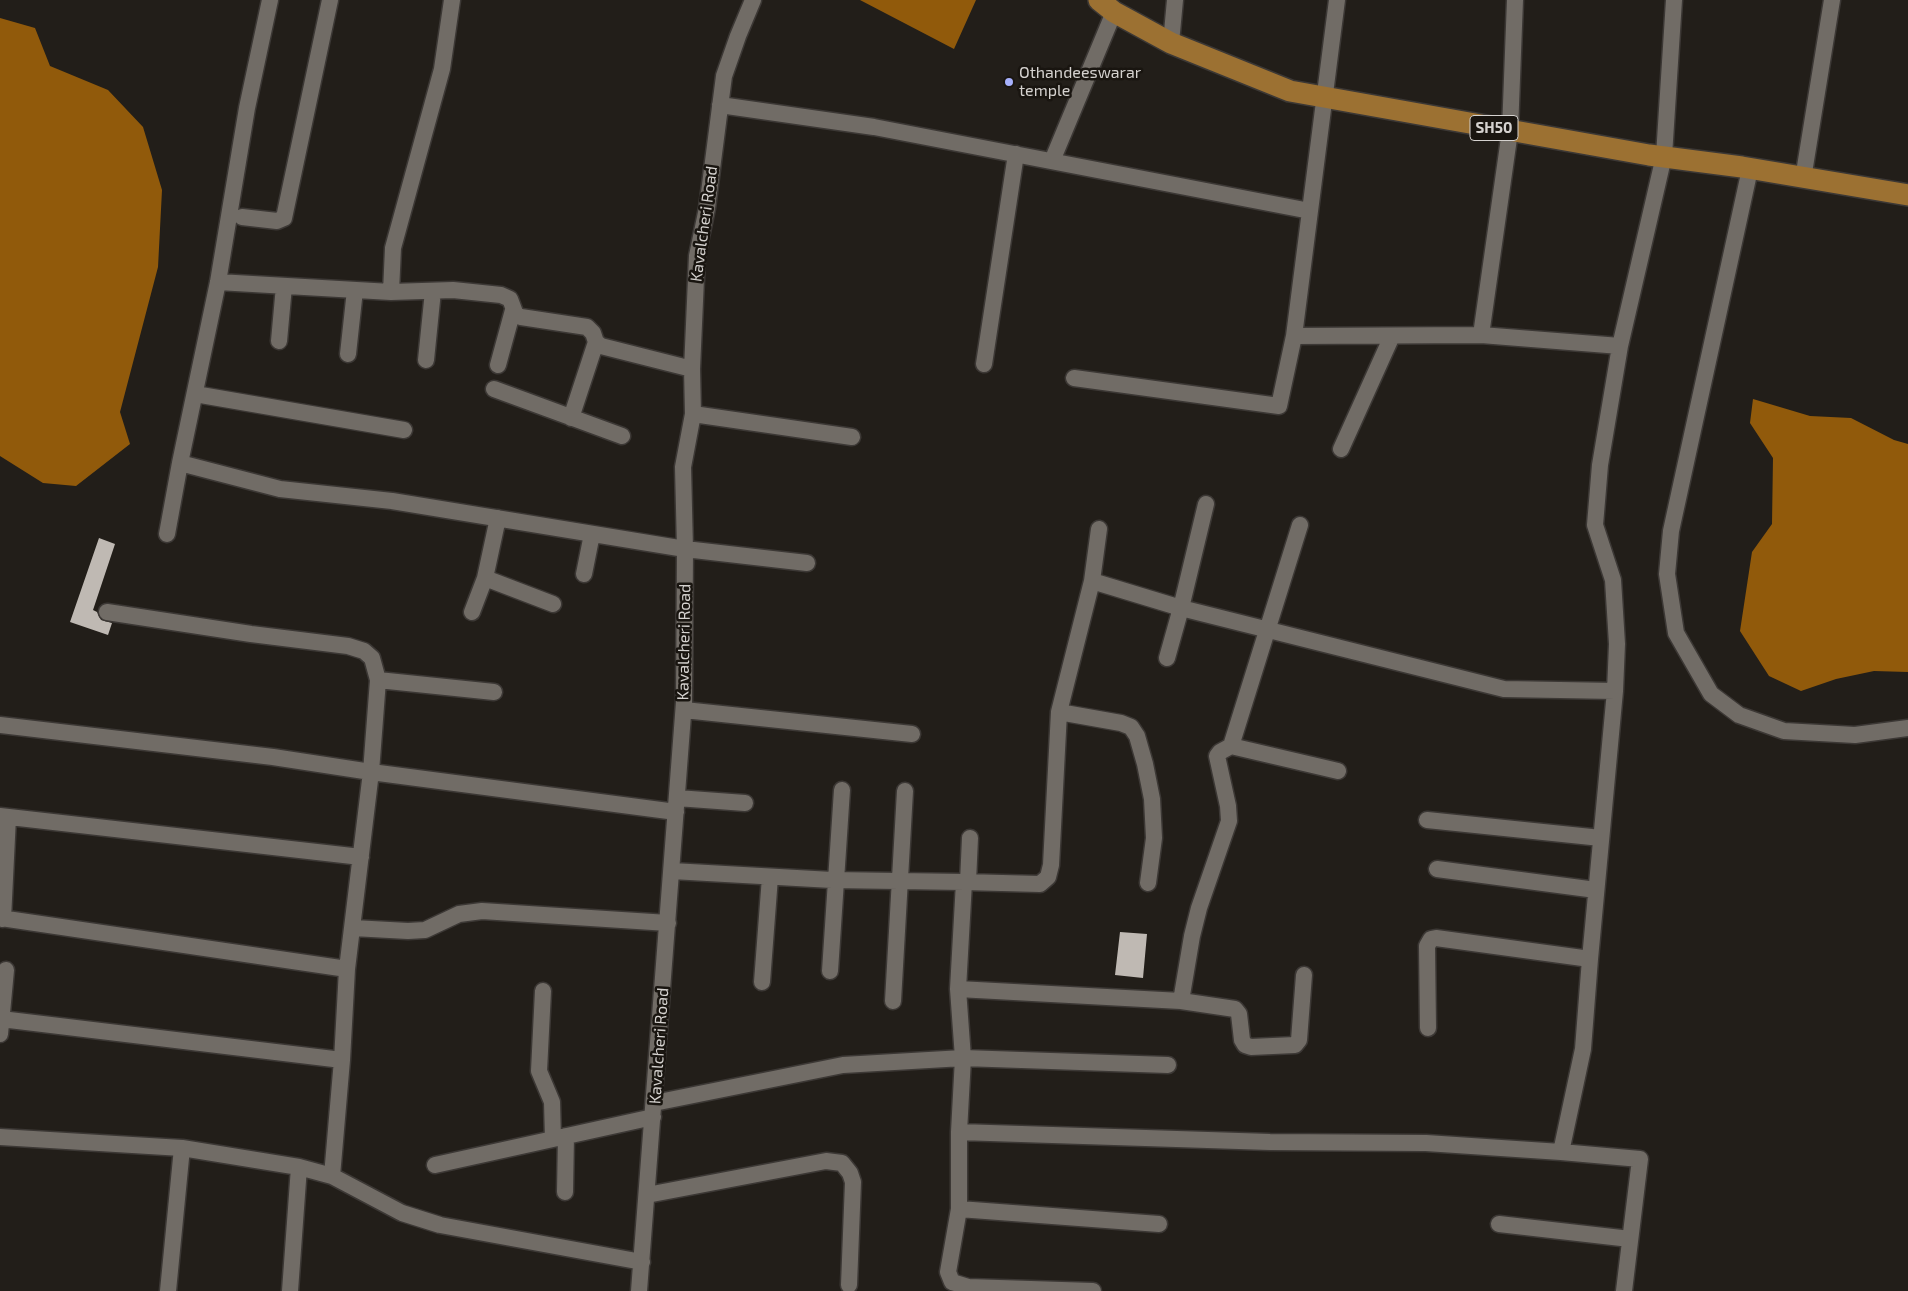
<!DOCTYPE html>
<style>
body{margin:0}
canvas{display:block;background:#221e19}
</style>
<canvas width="1908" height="1291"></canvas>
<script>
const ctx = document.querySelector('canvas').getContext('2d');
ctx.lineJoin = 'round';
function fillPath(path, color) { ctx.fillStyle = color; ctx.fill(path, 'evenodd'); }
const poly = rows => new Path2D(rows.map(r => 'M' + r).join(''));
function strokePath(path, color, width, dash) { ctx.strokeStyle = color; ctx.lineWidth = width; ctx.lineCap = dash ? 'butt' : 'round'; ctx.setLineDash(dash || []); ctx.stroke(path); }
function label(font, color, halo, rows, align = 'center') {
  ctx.font = font + ' "Exo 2",sans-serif'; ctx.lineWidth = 5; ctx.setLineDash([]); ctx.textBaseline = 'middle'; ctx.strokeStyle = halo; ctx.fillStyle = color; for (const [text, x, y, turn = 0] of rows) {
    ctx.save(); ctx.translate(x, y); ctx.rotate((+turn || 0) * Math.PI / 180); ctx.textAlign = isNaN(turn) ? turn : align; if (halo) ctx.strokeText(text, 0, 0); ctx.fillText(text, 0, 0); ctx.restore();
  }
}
fillPath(poly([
 [860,0,976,0,954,49],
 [0,18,35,28,50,66,108,90,143,127,162,190,158,267,120,412,130,444,76,486,43,483,0,456],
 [1753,399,1810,416,1851,418,1894,440,1908,444,1908,672,1874,671,1836,679,1801,691,1769,676,1740,631,1752,552,1772,524,1773,458,1750,423]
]), '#915a0b');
fillPath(poly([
 [99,538,115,544,93,610,97,612,101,620,112,623,108,635,70,622],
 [1120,932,1147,934,1143,978,1115,975]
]), '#bfb9b3');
const minor = poly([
 [1171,43,1175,0],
 [720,105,874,127,1310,211,1294,336],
 [1052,161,1114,12],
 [1750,169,1671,531,1667,574,1676,633,1711,694,1739,715,1784,731,1855,735,1908,728],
 [1803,179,1832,0],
 [1310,211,1337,0],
 [242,217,277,221,284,218,330,0],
 [218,282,391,292,453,290,501,295,510,299,516,315,521,317,587,327,593,333,596,342,601,346,692,369],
 [391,292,393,248,442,69,452,0],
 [1481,335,1510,131,1515,0],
 [279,341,284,286],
 [1620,346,1664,156,1674,0],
 [348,354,355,290],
 [426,360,433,291],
 [984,364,1016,154],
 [498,365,513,310],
 [1074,378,1279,406,1294,336,1481,335,1620,346,1600,465,1595,525,1613,580,1617,644,1615,691,1590,959,1583,1049,1561,1152,1640,1159,1624,1291],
 [494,389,622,436],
 [195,394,404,430],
 [693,414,852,437],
 [571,418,596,342],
 [1341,449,1392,336],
 [180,463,280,489,392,501,685,549,807,563],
 [498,518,485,578,553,604],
 [1300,525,1231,746,1338,771],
 [167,534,180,463,218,282,247,108,270,0],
 [584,574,592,534],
 [1092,581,1181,608,1504,689,1615,691],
 [107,612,251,634,348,646,364,651,372,658,378,680,371,772,347,969,342,1060,332,1176],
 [472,612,485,578],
 [1167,658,1181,608,1206,504],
 [378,680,494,692],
 [684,710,912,734],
 [1059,712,1121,723,1131,727,1137,736,1145,764,1152,799,1154,838,1148,883],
 [0,725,273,757,371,772,676,812],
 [677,798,745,803],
 [0,816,361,857],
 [1427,820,1601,838],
 [1437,869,1596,890],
 [672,871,832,880,964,882],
 [968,882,970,838],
 [0,918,347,969],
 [3,919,8,817],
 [353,928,408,931,425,930,459,914,482,911,668,923],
 [830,971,842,790],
 [762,982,770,877],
 [958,989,1181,1001,1192,936,1199,908,1229,821,1228,806,1217,756,1220,752,1231,746],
 [543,991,539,1071,552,1102,553,1139],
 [893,1001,905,791],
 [1181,1001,1235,1009,1239,1014,1242,1040,1245,1045,1251,1047,1295,1045,1299,1040,1304,975],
 [1,1019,342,1060],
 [1428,1028,1427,946,1431,939,1436,938,1590,959],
 [0,1034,6,970],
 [654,1103,843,1065,963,1058,1168,1065],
 [959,1132,1270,1142,1426,1143,1561,1152],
 [0,1137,182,1148,299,1167,332,1176,402,1213,440,1225,642,1262],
 [435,1165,653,1117],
 [565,1192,566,1136],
 [647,1195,826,1161,842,1163,850,1173,853,1182,849,1285],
 [959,1209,1159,1224],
 [1499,1224,1630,1239],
 [168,1291,182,1148],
 [290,1291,299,1167],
 [639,1291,684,702,685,549,683,467,693,414,692,369,697,256,707,208,724,76,738,36,753,0],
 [1093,1291,968,1287,952,1282,948,1272,959,1209,959,1132,963,1058,958,989,964,882,1040,884,1048,877,1051,865,1059,712,1092,581,1099,529]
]);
const major = poly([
 [1099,0,1114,12,1171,43,1290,91,1649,155,1742,167,1908,195]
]);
strokePath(minor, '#3c3835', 19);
strokePath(major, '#3c3835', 24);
strokePath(minor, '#716c66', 16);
strokePath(major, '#9c7132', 21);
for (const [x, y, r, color] of [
 [1009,82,5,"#a7b1fc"]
]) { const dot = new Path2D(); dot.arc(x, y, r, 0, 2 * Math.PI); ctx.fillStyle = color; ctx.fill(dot); strokePath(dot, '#191510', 2); }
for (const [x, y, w] of [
 [1494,128,48]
]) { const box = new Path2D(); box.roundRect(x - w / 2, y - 12.5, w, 25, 4); ctx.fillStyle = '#191510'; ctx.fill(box); strokePath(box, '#d5d2cf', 1); }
label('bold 15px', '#d5d2cf', null, [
 ["SH50",1494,128]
]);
label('16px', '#d5d2cf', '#191510', [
 ["Othandeeswarar",1019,73],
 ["temple",1019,91]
], 'left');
label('16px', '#d5d2cf', '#191510', [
 ["Kavalcheri Road",704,224,-82],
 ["Kavalcheri Road",684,642,-89],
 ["Kavalcheri Road",659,1046,-86]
]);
</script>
